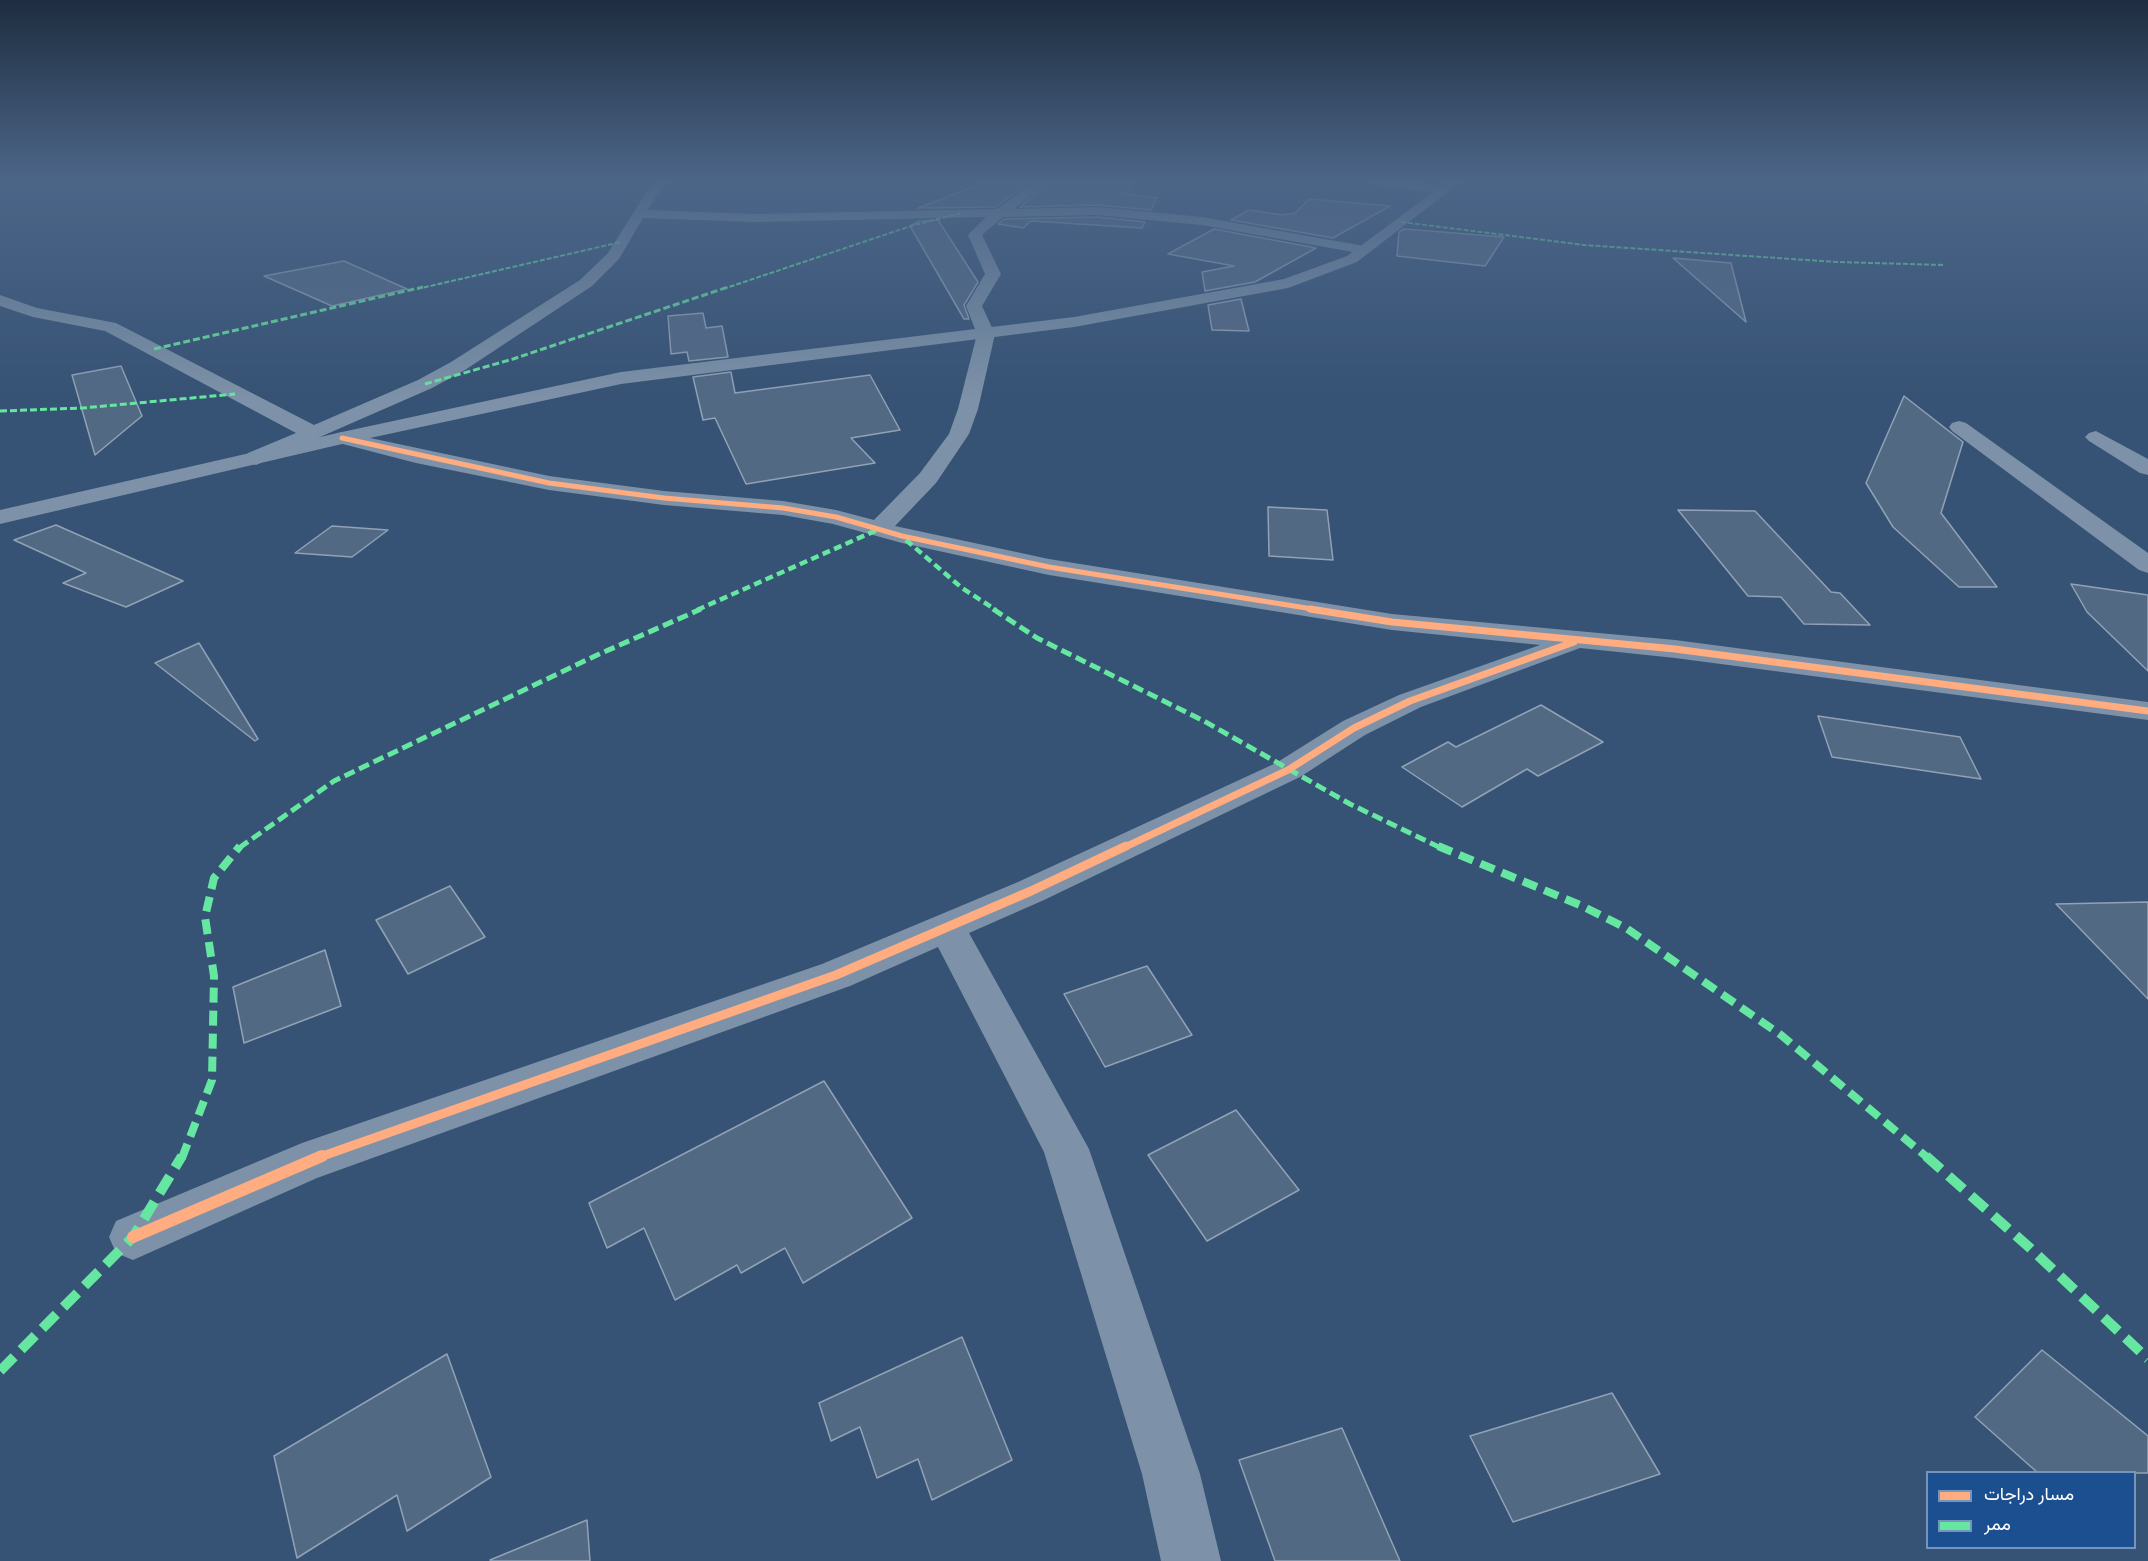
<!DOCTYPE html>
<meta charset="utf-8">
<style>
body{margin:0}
#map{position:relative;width:2148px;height:1561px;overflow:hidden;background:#365274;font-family:"Roboto Condensed",Vazirmatn,sans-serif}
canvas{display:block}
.legend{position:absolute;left:1926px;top:1471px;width:210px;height:78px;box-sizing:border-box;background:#1b4f8f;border:2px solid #7695bc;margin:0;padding:8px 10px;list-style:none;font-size:18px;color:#fff}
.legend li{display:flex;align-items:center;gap:12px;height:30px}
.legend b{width:30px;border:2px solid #7695bc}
</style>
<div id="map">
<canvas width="2148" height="1561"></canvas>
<ul class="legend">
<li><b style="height:8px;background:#ffac80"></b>مسار دراجات</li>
<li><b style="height:8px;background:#66e7a1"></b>ممر</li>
</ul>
</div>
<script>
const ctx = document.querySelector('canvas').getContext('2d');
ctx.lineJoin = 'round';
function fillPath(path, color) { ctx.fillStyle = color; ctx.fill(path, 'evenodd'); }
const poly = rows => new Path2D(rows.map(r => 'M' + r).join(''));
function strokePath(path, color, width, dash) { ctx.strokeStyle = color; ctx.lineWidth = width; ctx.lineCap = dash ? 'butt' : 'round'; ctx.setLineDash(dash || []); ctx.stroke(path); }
const building = poly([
 [988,181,1030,181,996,207,918,208,988,181],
 [1050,181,1130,181,1131,190,1121,193,1157,198,1151,210,1097,205,1020,207,1050,181],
 [1309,199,1390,206,1333,238,1231,220,1249,210,1283,215,1295,213,1309,199],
 [1097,217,1145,222,1142,228,1031,221,1023,228,998,224,1004,219,1097,217],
 [938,220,978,282,964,305,969,319,964,319,910,226,919,221,938,220],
 [1214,229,1316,248,1255,282,1205,291,1202,272,1234,266,1168,254,1214,229],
 [1404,229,1504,237,1485,266,1397,256,1399,232,1404,229],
 [1673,258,1731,263,1746,322,1673,258],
 [344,261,407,289,332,306,264,276,344,261],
 [1241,299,1249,331,1212,330,1208,305,1241,299],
 [703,313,706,328,722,326,728,357,689,361,687,352,671,354,668,316,703,313],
 [121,366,142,416,95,455,72,375,121,366],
 [731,372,735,393,870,375,900,430,851,438,875,463,746,484,715,418,703,420,693,377,731,372],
 [1904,396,1963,442,1941,513,1997,587,1959,587,1893,527,1866,483,1904,396],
 [1268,507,1327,510,1333,560,1269,556,1268,507],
 [1678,510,1755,511,1831,592,1840,593,1870,625,1804,624,1781,597,1748,596,1678,510],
 [56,525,183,581,126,607,63,583,86,573,14,540,56,525],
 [332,526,388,530,352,557,295,553,332,526],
 [2071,584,2148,595,2148,671,2087,612,2071,584],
 [199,643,258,739,255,741,155,663,199,643],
 [1541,705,1603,742,1538,776,1527,769,1462,807,1402,767,1448,742,1456,747,1541,705],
 [1818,716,1960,737,1981,779,1832,757,1818,716],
 [450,886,485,937,408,974,376,920,450,886],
 [2148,902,2148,999,2056,904,2148,902],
 [325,950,341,1006,244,1043,233,987,325,950],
 [1147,966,1192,1035,1105,1067,1064,994,1147,966],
 [824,1081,912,1218,803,1283,785,1248,741,1273,737,1265,675,1300,644,1228,607,1248,589,1203,824,1081],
 [1236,1110,1299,1190,1207,1241,1148,1155,1236,1110],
 [962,1337,1012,1460,932,1500,918,1459,877,1478,860,1427,831,1441,819,1403,962,1337],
 [2042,1350,2148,1436,2148,1473,2038,1473,1975,1417,2042,1350],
 [447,1354,491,1477,407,1531,397,1495,297,1558,274,1456,447,1354],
 [1612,1393,1660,1474,1513,1522,1470,1436,1612,1393],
 [1342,1428,1400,1561,1275,1561,1239,1460,1342,1428],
 [587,1520,590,1561,491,1561,490,1560,587,1520]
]);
fillPath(building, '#526984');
strokePath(building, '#92a2b6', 1.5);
fillPath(poly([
 [657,181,671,181,658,193,648,210,755,214,997,209,1034,181,1048,181,1014,209,1097,207,1202,217,1364,246,1371,250,1364,254,1202,225,1097,215,1003,217,982,235,1001,274,982,306,995,334,978,409,969,434,936,483,895,526,1049,559,1392,614,1675,640,2148,702,2148,720,1675,658,1580,648,1421,707,1365,735,1300,777,1044,900,969,933,1089,1149,1200,1474,1221,1561,1161,1561,1142,1474,1044,1152,938,947,850,986,317,1178,133,1260,116,1253,109,1237,116,1221,302,1143,822,964,1018,882,1276,763,1343,721,1399,695,1540,645,1392,630,1049,575,902,543,833,524,783,515,664,505,549,490,416,463,335,442,331,438,335,434,342,432,549,476,664,491,783,501,836,510,874,520,920,473,949,434,958,409,977,334,966,306,985,274,968,235,986,217,755,222,643,218,619,259,592,286,465,370,432,388,256,465,248,463,245,458,248,453,296,433,105,331,33,317,0,306,0,295,37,308,116,323,314,425,418,380,451,362,580,280,608,253,647,191,657,181],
 [1370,181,1405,181,1444,186,1450,190,1444,194,1376,185,1370,181],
 [1959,421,1966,423,2148,553,2148,573,2139,570,1952,431,1949,427,1952,423,1959,421],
 [2096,431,2148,459,2148,475,2140,473,2089,441,2085,437,2089,433,2096,431]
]), '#7d92a8');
fillPath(poly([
 [1448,181,1462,181,1357,262,1288,288,1074,327,621,384,342,444,0,524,0,510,342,432,621,372,1074,317,1284,279,1347,256,1448,181]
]), '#7d92a8');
strokePath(poly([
 [664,182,670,181],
 [1401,222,1584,245,1837,262,1943,265],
 [417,289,621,242],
 [723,289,914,225,962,213]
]), '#66e7a1', 2, [5, 2]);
strokePath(poly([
 [154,349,423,287],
 [425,384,513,359,728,287],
 [0,411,83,408,235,394]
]), '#66e7a1', 3, [7, 3]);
strokePath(poly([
 [906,540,962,588,996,610],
 [697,610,877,530]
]), '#66e7a1', 4.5, [8, 4.5]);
strokePath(poly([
 [993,609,1037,638,1204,721,1350,804,1441,848],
 [239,848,334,781,595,656,701,609]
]), '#66e7a1', 5, [11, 5]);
strokePath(poly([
 [1438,846,1580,905,1626,928,1781,1035,1928,1158],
 [182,1158,212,1080,214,976,205,917,214,878,240,846]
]), '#66e7a1', 8, [15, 8]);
strokePath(poly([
 [1926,1156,2030,1248,2148,1359],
 [0,1371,133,1237,182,1156]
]), '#66e7a1', 10, [20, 10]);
strokePath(poly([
 [342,438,549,483,664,498,783,508,836,517,902,536,1049,567,1319,610]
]), '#ffac80', 5);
strokePath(poly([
 [1310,609,1392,622,1675,649,2148,711],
 [1123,848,1288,770,1354,728,1410,701,1574,642]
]), '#ffac80', 7);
strokePath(poly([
 [317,1158,836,975,1031,891,1126,846]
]), '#ffac80', 9);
strokePath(poly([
 [133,1237,322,1156]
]), '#ffac80', 12);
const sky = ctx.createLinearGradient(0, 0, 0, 400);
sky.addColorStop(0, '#1e2d40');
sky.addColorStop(0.45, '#4c6688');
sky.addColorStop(1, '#4c668800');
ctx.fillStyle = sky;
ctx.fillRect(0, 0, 2148, 400);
</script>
